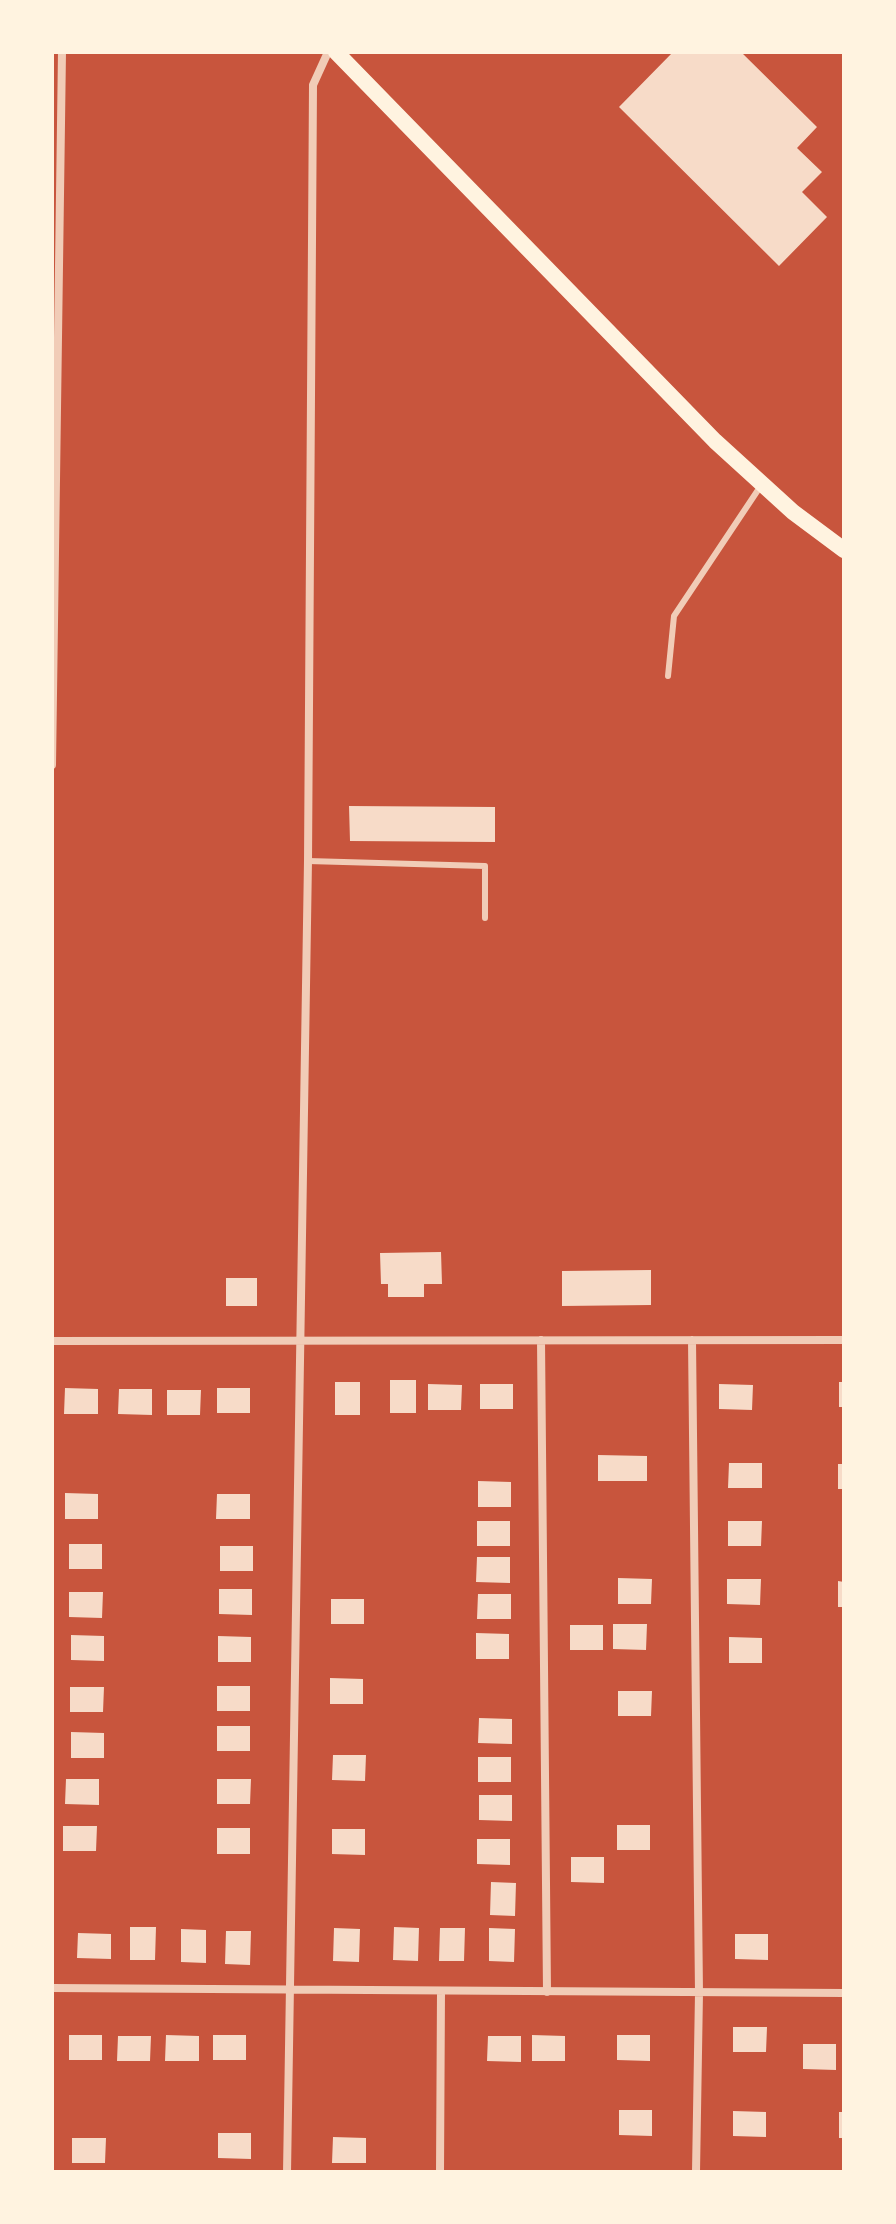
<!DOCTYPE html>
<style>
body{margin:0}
#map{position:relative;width:896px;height:2224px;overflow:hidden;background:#c8553d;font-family:"Crimson Pro",serif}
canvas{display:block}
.frame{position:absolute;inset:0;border:54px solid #fff3e0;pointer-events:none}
</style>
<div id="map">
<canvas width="896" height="2224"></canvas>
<div class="frame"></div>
</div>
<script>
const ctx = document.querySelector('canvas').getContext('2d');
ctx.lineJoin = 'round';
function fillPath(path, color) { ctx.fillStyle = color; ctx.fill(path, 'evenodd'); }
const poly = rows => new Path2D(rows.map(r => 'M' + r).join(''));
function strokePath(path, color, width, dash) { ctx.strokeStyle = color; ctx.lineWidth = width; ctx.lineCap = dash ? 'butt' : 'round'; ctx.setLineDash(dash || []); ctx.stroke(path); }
fillPath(poly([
 [673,52,741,52,817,127,797,148,822,172,802,192,827,217,779,266,619,107],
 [349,806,495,807,495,842,350,841],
 [441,1252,442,1284,424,1284,424,1297,388,1297,388,1284,381,1284,380,1253],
 [651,1270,651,1305,562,1306,562,1271],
 [226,1278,257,1278,257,1306,226,1306],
 [390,1380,416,1380,416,1413,390,1413],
 [335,1382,360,1382,360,1415,335,1415],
 [839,1382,844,1382,844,1407,839,1407],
 [428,1384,462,1385,461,1410,428,1410],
 [480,1384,513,1384,513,1409,480,1409],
 [719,1384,753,1385,752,1410,719,1409],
 [65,1388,98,1389,98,1414,64,1414],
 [217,1388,250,1388,250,1413,217,1413],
 [119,1389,152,1389,152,1415,118,1414],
 [167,1390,201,1390,200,1415,167,1415],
 [598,1455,647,1456,647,1481,598,1481],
 [729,1463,762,1463,762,1488,728,1488],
 [838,1464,844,1464,844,1489,838,1489],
 [478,1481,511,1482,511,1507,478,1507],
 [65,1493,98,1494,98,1519,65,1519],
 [217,1494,250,1494,250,1519,216,1519],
 [477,1521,510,1521,510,1546,477,1546],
 [728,1521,762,1521,761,1546,728,1546],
 [69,1544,102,1544,102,1569,69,1569],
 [220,1546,253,1546,253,1571,220,1571],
 [477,1557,510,1557,510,1583,476,1582],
 [618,1578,652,1579,651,1604,618,1604],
 [727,1579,761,1579,760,1605,727,1604],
 [838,1581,844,1582,844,1607,838,1607],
 [219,1589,252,1589,252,1615,219,1614],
 [69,1592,103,1592,102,1618,69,1617],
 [478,1594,511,1594,511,1619,477,1619],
 [331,1599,364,1599,364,1624,331,1624],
 [613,1624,647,1624,646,1650,613,1649],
 [570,1625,603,1625,603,1650,570,1650],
 [476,1633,509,1634,509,1659,476,1659],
 [71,1635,104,1636,104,1661,71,1660],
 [218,1636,251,1637,251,1662,218,1662],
 [729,1637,762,1638,762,1663,729,1663],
 [330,1678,363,1679,363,1704,330,1704],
 [217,1686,250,1686,250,1711,217,1711],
 [70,1687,104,1687,103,1712,70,1712],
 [618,1691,652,1691,651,1716,618,1716],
 [479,1718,512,1719,512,1744,478,1743],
 [217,1726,250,1726,250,1751,217,1751],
 [71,1732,104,1733,104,1758,71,1758],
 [333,1755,366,1755,365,1781,332,1780],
 [478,1757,511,1757,511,1782,478,1782],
 [66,1779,99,1779,99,1805,65,1804],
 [217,1779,251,1779,250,1804,217,1804],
 [479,1795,512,1795,512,1821,479,1820],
 [617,1825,650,1825,650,1850,617,1850],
 [63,1826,97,1826,96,1851,63,1851],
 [217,1828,250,1828,250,1854,217,1854],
 [332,1829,365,1829,365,1855,332,1854],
 [477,1839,510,1839,510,1865,477,1864],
 [571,1857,604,1857,604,1883,571,1882],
 [491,1882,516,1883,515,1916,490,1915],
 [130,1927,156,1927,155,1960,130,1960],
 [394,1927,419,1928,418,1961,393,1960],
 [334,1928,360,1929,359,1962,333,1961],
 [440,1928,465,1928,464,1961,439,1961],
 [489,1928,515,1929,514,1962,489,1961],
 [181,1929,206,1930,206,1963,181,1962],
 [226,1931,251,1931,250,1965,225,1964],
 [78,1933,111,1934,111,1959,77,1958],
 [735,1934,768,1934,768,1960,735,1959],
 [733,2027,767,2027,766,2052,733,2052],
 [69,2035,102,2035,102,2060,69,2060],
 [166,2035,199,2036,199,2061,165,2061],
 [213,2035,246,2035,246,2060,213,2060],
 [532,2035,565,2036,565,2061,532,2061],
 [617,2035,650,2035,650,2061,617,2060],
 [118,2036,151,2036,150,2061,117,2061],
 [488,2036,521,2036,521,2062,487,2061],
 [803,2044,836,2044,836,2070,803,2069],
 [619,2110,652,2110,652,2136,619,2135],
 [733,2111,766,2112,766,2137,733,2136],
 [839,2112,844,2112,844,2138,839,2138],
 [218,2133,251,2133,251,2159,218,2158],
 [333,2137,366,2138,366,2163,332,2163],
 [72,2138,106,2138,105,2163,72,2163]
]), '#f7dbc8');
strokePath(poly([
 [668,676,674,616,760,487],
 [308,861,485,866,485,918]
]), '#f1ccb7', 6);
strokePath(poly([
 [52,765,62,52],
 [541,1340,547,1992],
 [692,1340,699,1993,696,2172],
 [52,1341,844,1340],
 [52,1988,844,1993],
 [287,2172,308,861,313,85,328,52],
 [440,2172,441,1991]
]), '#f1ccb7', 8);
strokePath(poly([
 [336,52,715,441,793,512,844,550]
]), '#fff3e0', 16);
</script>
